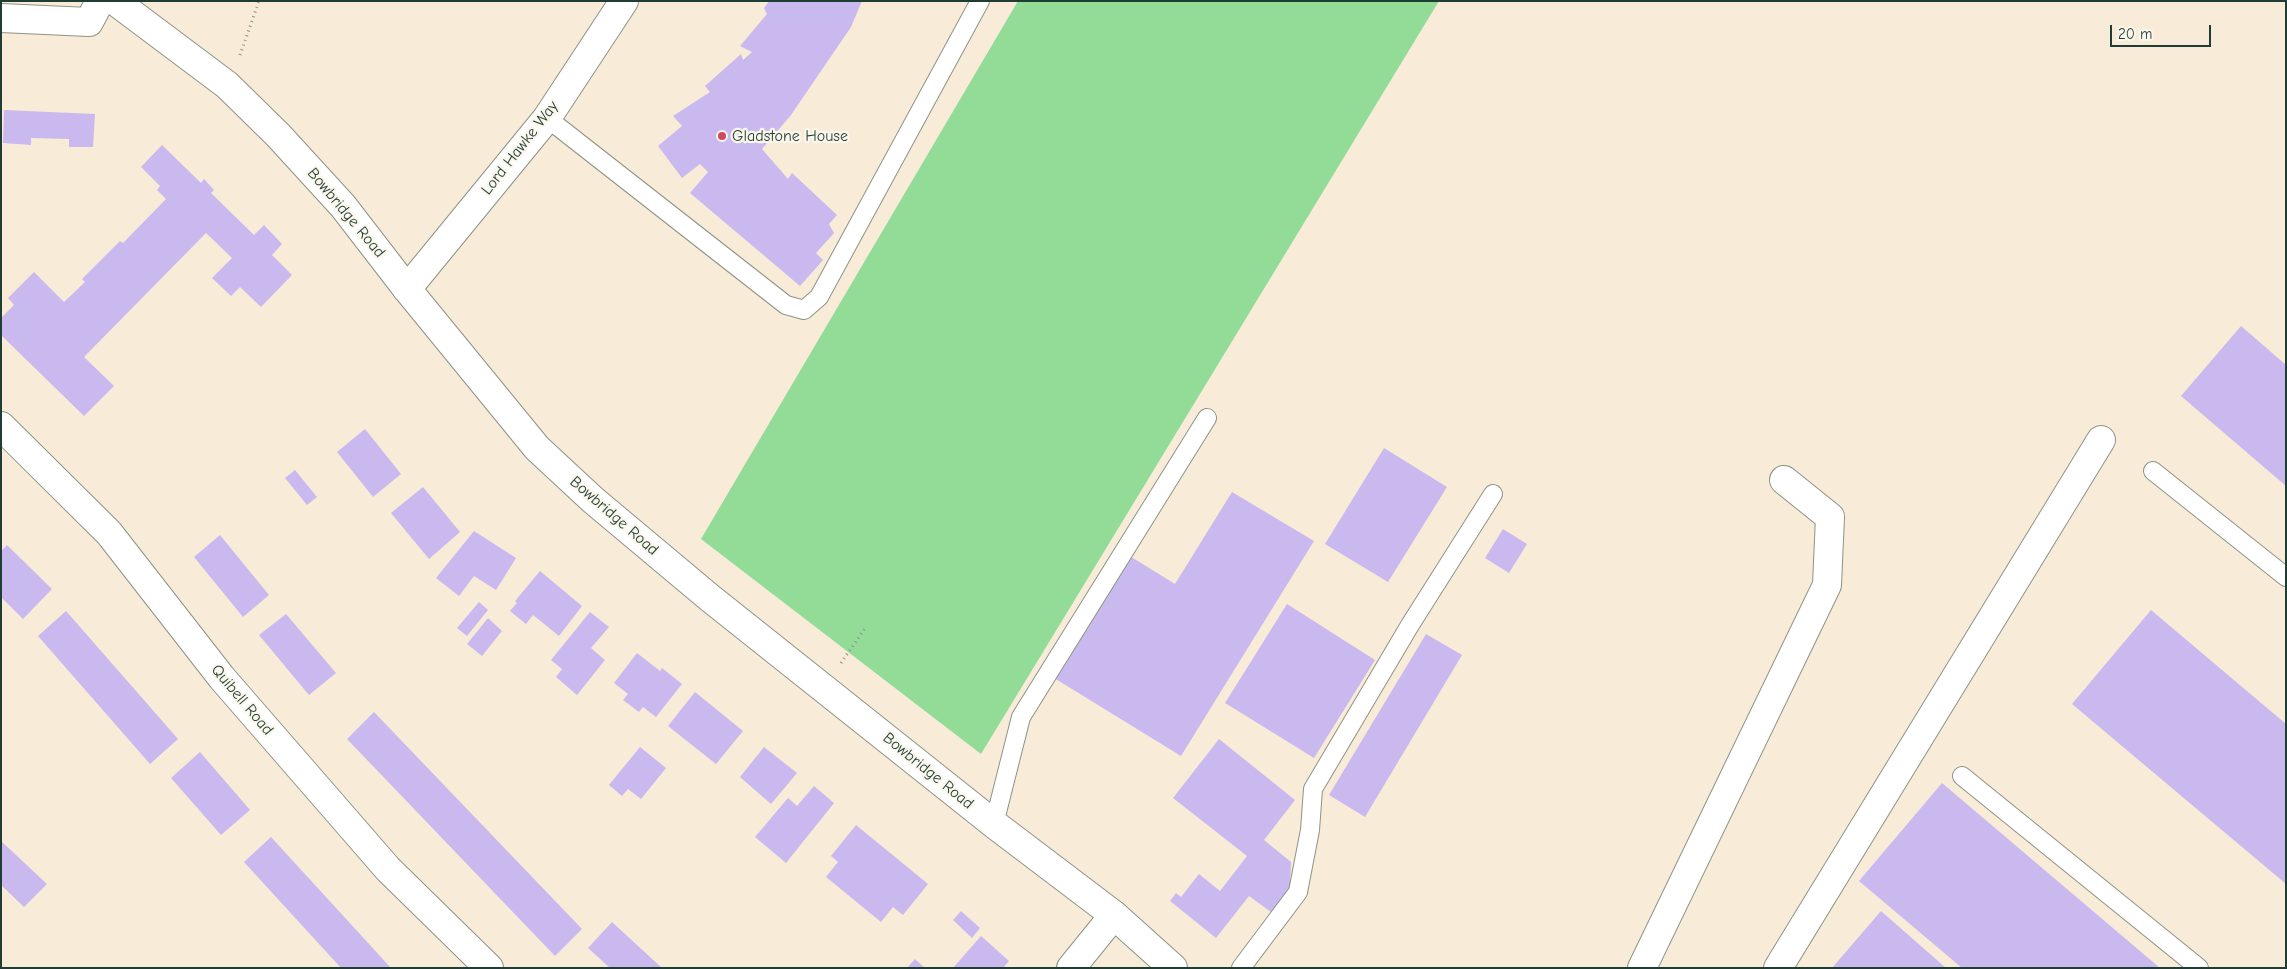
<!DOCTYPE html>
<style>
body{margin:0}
#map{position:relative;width:2287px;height:969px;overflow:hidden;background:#f8ebd8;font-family:"Comic Neue",sans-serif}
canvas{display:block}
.frame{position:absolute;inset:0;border:2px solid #1f3d34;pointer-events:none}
.scale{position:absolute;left:2110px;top:25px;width:101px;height:22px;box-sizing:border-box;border:2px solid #1f3d34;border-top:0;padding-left:6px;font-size:15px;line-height:18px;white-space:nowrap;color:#1f3d34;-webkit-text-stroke:4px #fbf7ec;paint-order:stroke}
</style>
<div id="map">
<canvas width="2287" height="969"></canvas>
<div class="frame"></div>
<div class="scale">20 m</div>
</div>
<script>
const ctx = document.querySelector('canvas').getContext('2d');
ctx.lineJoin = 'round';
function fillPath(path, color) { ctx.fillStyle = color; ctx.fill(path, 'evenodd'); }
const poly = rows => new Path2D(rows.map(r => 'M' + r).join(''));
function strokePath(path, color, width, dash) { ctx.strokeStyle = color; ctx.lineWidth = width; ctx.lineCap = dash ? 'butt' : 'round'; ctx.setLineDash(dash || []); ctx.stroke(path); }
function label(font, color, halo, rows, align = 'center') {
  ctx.font = font + ' "Comic Neue",sans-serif'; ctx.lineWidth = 4.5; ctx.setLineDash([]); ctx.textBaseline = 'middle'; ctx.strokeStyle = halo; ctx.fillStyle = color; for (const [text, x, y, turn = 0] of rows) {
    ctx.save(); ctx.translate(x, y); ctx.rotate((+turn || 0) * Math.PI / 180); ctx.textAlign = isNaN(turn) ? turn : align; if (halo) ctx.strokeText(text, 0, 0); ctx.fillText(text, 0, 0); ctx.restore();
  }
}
fillPath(poly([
 [1018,1,1439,1,981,754,701,539]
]), '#92dc98');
fillPath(poly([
 [769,1,862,1,851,27,791,115,762,149,788,179,792,173,837,215,829,224,834,233,816,253,823,260,800,286,690,193,708,172,700,164,682,178,658,146,682,126,673,116,710,92,705,86,741,54,743,60,752,52,740,46,767,14,764,8],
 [4,110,95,114,93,147,69,147,69,139,31,138,31,145,3,143],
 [162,145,201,183,204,179,214,190,211,193,254,235,264,225,282,244,272,255,292,275,261,307,240,287,231,296,212,278,232,258,206,233,84,357,114,386,84,416,1,335,1,318,14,305,8,298,34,272,64,302,85,282,82,279,120,241,123,243,166,199,157,190,160,186,141,167],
 [2241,326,2286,365,2286,486,2181,396],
 [365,429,401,474,373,497,337,452],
 [1384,448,1447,487,1388,582,1325,544],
 [295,470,317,497,307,505,285,478],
 [423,487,460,532,429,559,391,513],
 [1232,492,1314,541,1181,756,1054,678,1128,555,1175,584],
 [1503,529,1527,544,1509,573,1485,558],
 [474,531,516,558,496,590,474,576,459,596,436,578],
 [220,535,269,595,243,617,194,557],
 [7,545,52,589,23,619,1,597,1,551],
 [540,571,582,606,559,636,533,615,526,624,510,611,517,603,515,601],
 [479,602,488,610,467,636,457,628],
 [1287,604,1375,660,1314,758,1225,703],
 [2151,610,2286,724,2286,884,2072,704],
 [66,611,178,739,150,764,38,636],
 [590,612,609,627,591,648,605,660,577,695,556,677,562,669,551,660],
 [286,614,336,673,309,695,259,635],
 [488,618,502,631,482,656,467,644],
 [1426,634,1462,655,1365,817,1329,795],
 [637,653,660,671,662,668,682,684,656,717,643,707,639,712,623,700,628,694,614,683],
 [695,692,743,731,716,764,668,726],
 [374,712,582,929,555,956,347,739],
 [1219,739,1295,800,1264,840,1291,862,1290,887,1271,912,1249,896,1216,938,1170,901,1176,893,1181,897,1199,874,1220,891,1247,856,1173,798],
 [640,747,666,768,641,799,628,789,622,796,609,785],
 [764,747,797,773,771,804,740,777],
 [200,752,250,810,221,835,171,778],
 [1942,783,2160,968,1962,968,1859,881],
 [814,786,834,803,786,863,755,837,788,798,797,806],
 [856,825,928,884,903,915,893,907,881,922,826,877,838,862,831,856],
 [271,837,391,968,341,968,244,862],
 [1,841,47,884,24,907,1,885],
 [961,911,980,928,972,938,953,920],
 [1881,911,1946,968,1832,968],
 [612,922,662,968,610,968,588,948],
 [981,936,1009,961,1003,968,953,968],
 [915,959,925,968,907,968]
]), '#cab9ee');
const lane = poly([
 [547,118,786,305,804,310,819,297,980,1],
 [2153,471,2286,577],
 [1962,776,2199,968],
 [994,824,1021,717,1207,418],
 [1241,968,1298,892,1310,830,1313,789,1410,625,1493,494]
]);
const street = poly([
 [1,18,89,22,100,1],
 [407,289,547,118,624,1],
 [1,426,109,533,222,678,388,869,489,968],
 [1071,968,1114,915],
 [1642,968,1827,585,1830,517,1784,480],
 [1778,968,2101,440]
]);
const secondary = poly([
 [115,1,227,85,278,135,343,206,407,289,537,448,593,500,710,598,994,824,1114,915,1173,968]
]);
strokePath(lane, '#8c9486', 20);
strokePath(street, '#8c9486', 30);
strokePath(secondary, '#8c9486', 30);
strokePath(poly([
 [240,55,259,1],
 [841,663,866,627]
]), '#8c9486', 3, [1, 4]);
strokePath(lane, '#fff', 18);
strokePath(street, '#fff', 28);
strokePath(secondary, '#fff', 28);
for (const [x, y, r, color] of [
 [722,136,5,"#d1495b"]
]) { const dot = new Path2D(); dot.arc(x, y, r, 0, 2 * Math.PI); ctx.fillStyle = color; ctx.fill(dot); strokePath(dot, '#fbf7ec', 2); }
label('16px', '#1f3d34', '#fbf7ec', [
 ["Gladstone House",732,136]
], 'left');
label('16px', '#1f3d34', '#fbf7ec', [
 ["Lord Hawke Way",520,148,-52],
 ["Bowbridge Road",346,213,50],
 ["Bowbridge Road",614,516,41],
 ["Quibell Road",242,700,50],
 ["Bowbridge Road",928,771,39]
]);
</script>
